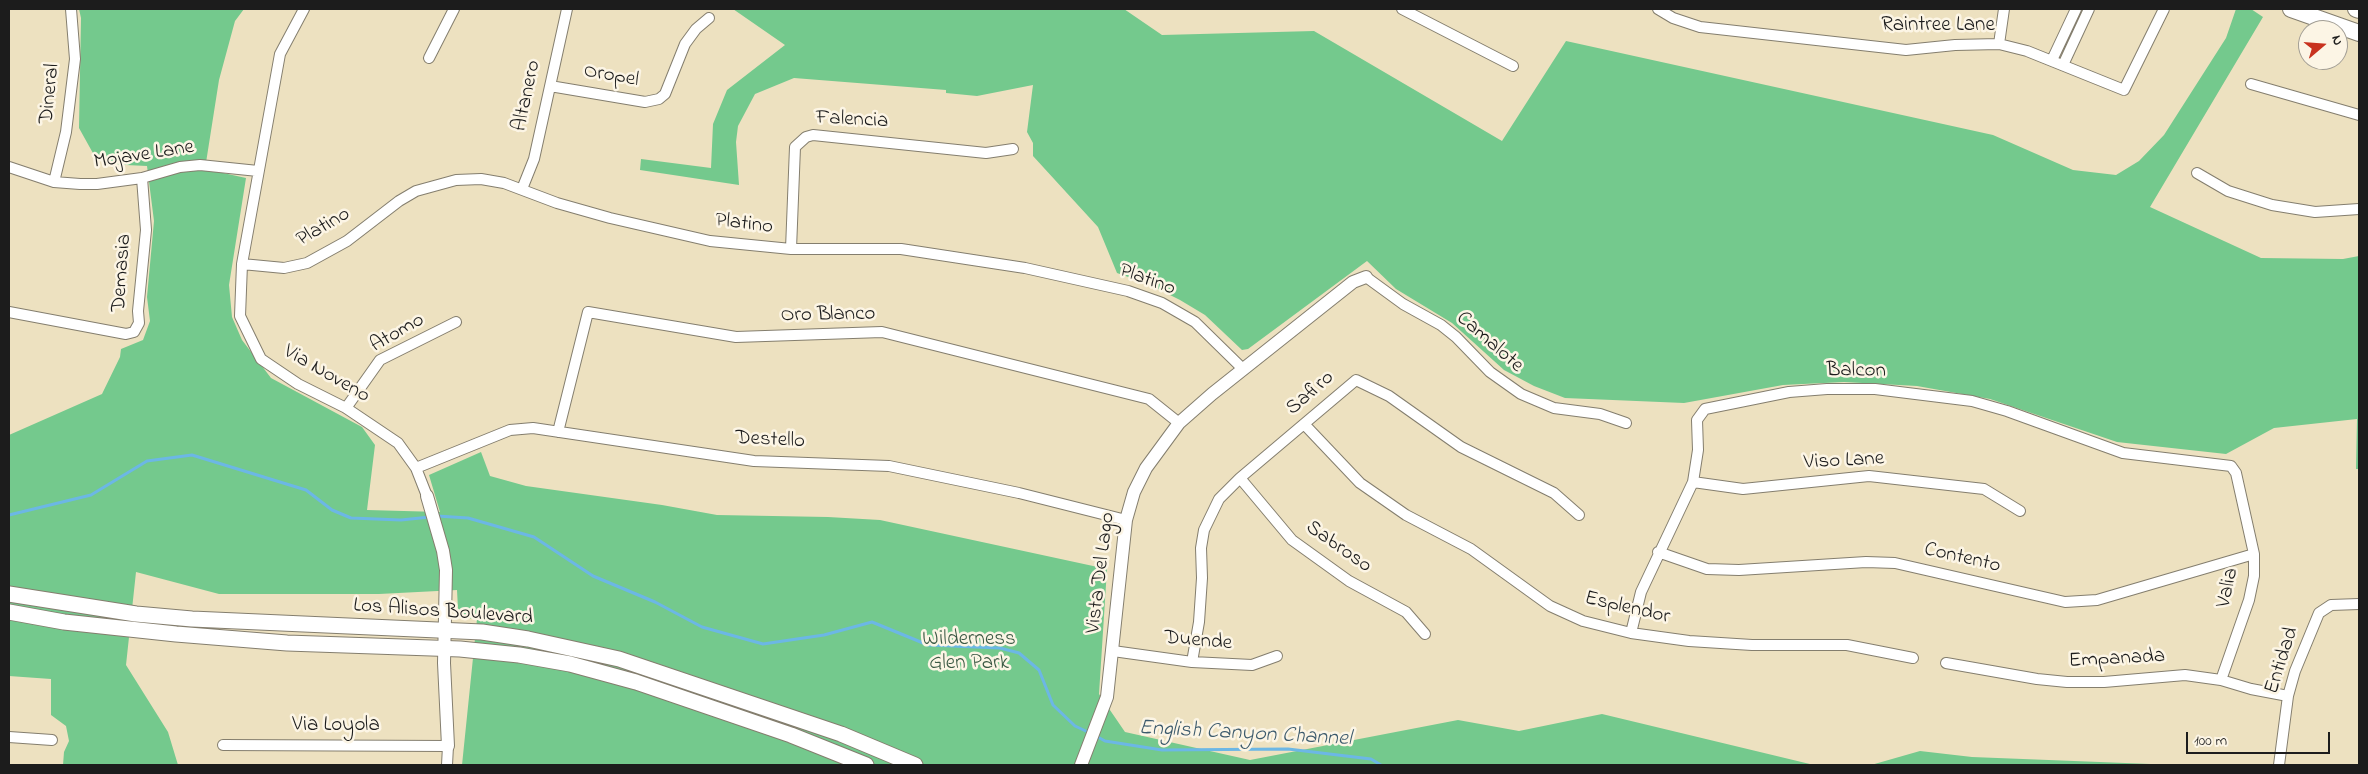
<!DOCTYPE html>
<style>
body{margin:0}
#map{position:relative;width:2368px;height:774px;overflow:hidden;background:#ede1c0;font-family:"Indie Flower",sans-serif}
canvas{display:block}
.frame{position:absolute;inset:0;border:10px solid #1c1c1c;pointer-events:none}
.north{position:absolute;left:2298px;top:20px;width:50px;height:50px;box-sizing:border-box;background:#fcf5e5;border:1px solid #a29e95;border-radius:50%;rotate:72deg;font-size:14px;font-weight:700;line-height:20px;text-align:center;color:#1c1c1c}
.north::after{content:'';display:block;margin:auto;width:18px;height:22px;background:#c8321e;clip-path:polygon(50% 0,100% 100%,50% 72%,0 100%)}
.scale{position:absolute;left:2186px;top:732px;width:144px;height:22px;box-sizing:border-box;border:2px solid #1c1c1c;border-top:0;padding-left:6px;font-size:15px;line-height:18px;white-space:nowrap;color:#1c1c1c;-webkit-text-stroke:4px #fcf5e5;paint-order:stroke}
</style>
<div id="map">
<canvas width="2368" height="774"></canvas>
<div class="frame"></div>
<div class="north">N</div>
<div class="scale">100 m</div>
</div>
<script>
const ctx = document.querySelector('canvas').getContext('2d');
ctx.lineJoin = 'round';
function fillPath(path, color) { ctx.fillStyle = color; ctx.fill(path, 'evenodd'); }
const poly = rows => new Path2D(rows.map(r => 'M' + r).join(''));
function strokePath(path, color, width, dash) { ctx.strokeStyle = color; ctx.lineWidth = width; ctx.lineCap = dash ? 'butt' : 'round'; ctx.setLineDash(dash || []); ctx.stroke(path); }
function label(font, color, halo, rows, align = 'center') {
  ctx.font = font + ' "Indie Flower",sans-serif'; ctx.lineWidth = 5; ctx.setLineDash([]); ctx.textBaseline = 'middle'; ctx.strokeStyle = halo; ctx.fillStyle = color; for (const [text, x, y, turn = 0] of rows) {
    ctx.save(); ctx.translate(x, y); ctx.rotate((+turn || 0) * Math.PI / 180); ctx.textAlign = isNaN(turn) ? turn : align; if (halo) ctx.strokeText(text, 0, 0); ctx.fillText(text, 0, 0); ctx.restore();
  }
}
fillPath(poly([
 [79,9,244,9,235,21,219,80,205,169,246,178,229,285,232,317,242,340,271,378,362,427,375,445,367,510,440,512,429,475,481,452,490,476,526,486,662,505,717,515,828,517,880,520,1107,569,1099,694,1125,732,1250,760,1458,720,1519,731,1602,714,1814,765,462,765,477,619,465,618,458,609,457,590,379,594,219,594,136,572,126,665,168,732,178,765,63,765,64,752,69,741,66,726,51,715,51,679,9,676,9,435,102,394,120,357,121,349,143,340,150,321,147,297,154,221,147,166,105,164,94,155,79,128,81,18],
 [733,9,1124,9,1162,35,1314,31,1502,141,1566,41,1993,135,2073,170,2116,175,2139,161,2164,135,2226,38,2236,9,2251,9,2263,17,2150,207,2261,258,2343,259,2359,256,2359,469,2356,469,2357,419,2274,428,2226,454,2117,442,1990,399,1917,386,1844,382,1783,385,1684,403,1565,398,1534,386,1504,370,1452,323,1396,289,1367,261,1248,349,1242,350,1205,315,1180,300,1148,284,1117,273,1098,227,1033,156,1033,143,1027,132,1033,85,977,96,946,93,946,90,794,78,755,94,738,126,736,142,739,185,640,170,641,159,711,168,713,124,727,90,785,45],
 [1920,751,1972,757,2176,765,1871,765]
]), '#74c98d');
strokePath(poly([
 [9,515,91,495,147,461,192,455,306,490,332,510,351,518,401,520,430,517],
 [437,516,468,518,534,537,593,576,655,602,702,627,763,644,824,635,872,622,928,645,1000,648,1019,653,1039,670,1053,705,1075,726,1090,733],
 [1096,736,1105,741,1162,750,1288,749,1371,759,1381,765]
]), '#6cb7e5', 3);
const minor = poly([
 [304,9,280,54,242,264,240,316,261,359,298,384,346,408,398,443,416,468,427,496],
 [1402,9,1513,66],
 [1658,9,1673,18,1700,27,1906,50,1955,45,1999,44,2027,51,2124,90,2164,9],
 [1999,44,2004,9],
 [429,58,454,9],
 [2052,60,2076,9],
 [2063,65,2089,9],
 [2251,84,2359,115],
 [550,86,645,102,659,99,665,94,685,44,696,29,709,18],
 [9,167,54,182,80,184,97,184,142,178,180,167,200,165,258,171],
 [2197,173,2228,191,2272,205,2315,212,2359,209],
 [54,182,66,132,75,59,71,9],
 [522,189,534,159,567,9],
 [791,249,795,147,806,137,813,135,986,153,1013,149],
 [242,264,284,268,307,263,347,241,399,201,416,191,456,180,481,179,504,183,557,203,610,218,710,241,791,249,901,249,1025,268,1128,291,1162,303,1195,322,1243,369],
 [1366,277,1403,304,1441,325,1456,337,1490,372,1521,394,1554,408,1600,414,1626,423],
 [9,312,126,334,134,332,139,323,138,311,146,230,142,178],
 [346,408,380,360,456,322],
 [1304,424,1360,483,1406,515,1471,549,1550,606,1583,621,1631,633,1689,641,1752,645,1847,645,1913,658],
 [558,432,588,312,736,337,882,332,1149,399,1179,423],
 [416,468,510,430,533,428,754,461,889,466,1019,493,1126,520],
 [1240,478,1292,540,1349,581,1406,612,1425,634],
 [1693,482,1743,489,1869,476,1984,489,2020,511],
 [1658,552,1707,569,1739,570,1866,562,1895,563,2065,602,2097,600,2254,554],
 [1631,633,1641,592,1693,482,1698,450,1697,420,1705,409,1789,392,1827,389,1875,389,1972,401,2007,411,2123,453,2231,466,2236,473,2254,554,2254,576,2249,600,2221,680],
 [1113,651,1192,662,1252,665,1277,656],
 [1192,662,1199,622,1202,578,1201,548,1204,530,1219,499,1240,478,1356,380,1389,396,1461,447,1554,493,1579,515],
 [1946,663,2037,679,2067,682,2104,682,2185,675,2221,680,2251,689,2288,696],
 [9,737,52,740],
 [223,745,448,746,447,765],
 [2279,765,2288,696,2295,671,2319,613,2331,605,2359,604]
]);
const tertiary = poly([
 [427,496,443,551,446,570,444,663,448,746],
 [1081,765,1107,697,1126,520,1134,492,1146,468,1179,423,1212,394,1353,282,1366,277]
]);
const secondary = poly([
 [9,594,136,614,192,619,482,632,528,639,619,659,841,734,915,765],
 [9,612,64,622,176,634,287,643,460,649,519,655,570,664,636,682,791,735,866,765]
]);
const primary = poly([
 [2291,9,2359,33],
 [2356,9,2359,10]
]);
strokePath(minor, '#847e6e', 12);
strokePath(tertiary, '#847e6e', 14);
strokePath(secondary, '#847e6e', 17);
strokePath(primary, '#847e6e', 18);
strokePath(minor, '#fff', 10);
strokePath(tertiary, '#fff', 12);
strokePath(secondary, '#fff', 15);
strokePath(primary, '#fff', 16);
label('21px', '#1c1c1c', '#fcf5e5', [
 ["Raintree Lane",1938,27],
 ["Oropel",611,77,10],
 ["Dineral",51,94,-84],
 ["Altanero",528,96,-78],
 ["Falencia",852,121,3],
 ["Mojave Lane",144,156,-9],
 ["Platino",744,225,7],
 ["Platino",324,228,-30],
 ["Demasia",123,273,-86],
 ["Platino",1147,281,20],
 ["Oro Blanco",828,316,-1],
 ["Atomo",398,334,-30],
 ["Camalote",1489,343,41],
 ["Balcon",1856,372,1],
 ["Via Noveno",326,375,30],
 ["Safiro",1311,394,-41],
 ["Destello",770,441,3],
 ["Viso Lane",1844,462,-3],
 ["Sabroso",1338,548,35],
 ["Contento",1962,559,13],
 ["Vista Del Lago",1102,573,-83],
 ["Valia",2229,588,-78],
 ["Esplendor",1627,609,13],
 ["Los Alisos Boulevard",443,613,4],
 ["Duende",1198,642,5],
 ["Empanada",2117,660,-3],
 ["Entidad",2283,661,-72],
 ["Via Loyola",336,727]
]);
label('21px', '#3b5944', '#fcf5e5', [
 ["Wilderness",969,641],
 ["Glen Park",969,665]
]);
label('italic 22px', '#3c5a6c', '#fcf5e5', [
 ["English Canyon Channel",1245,735,3]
]);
</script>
